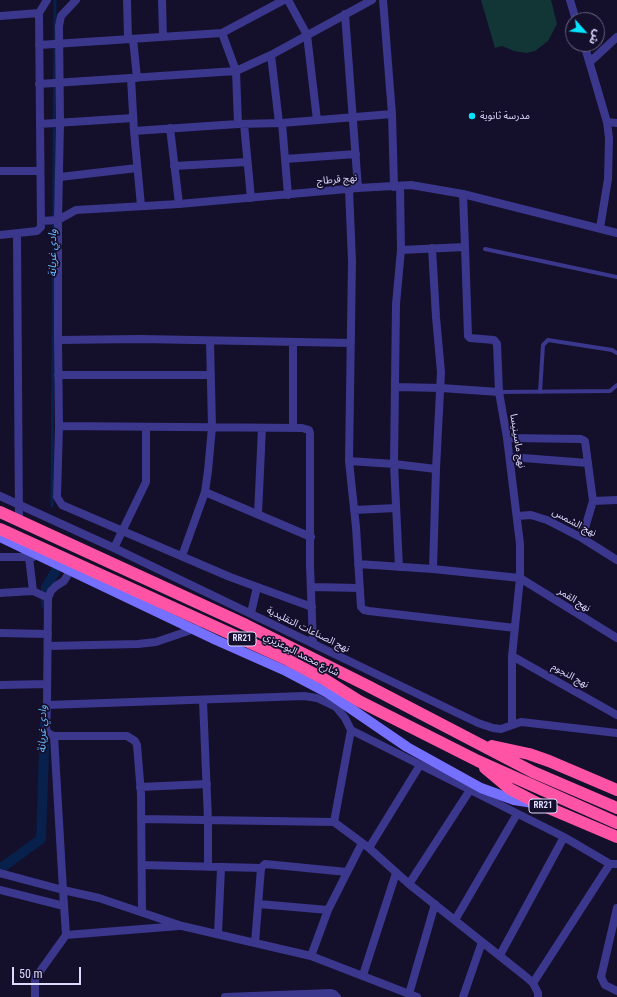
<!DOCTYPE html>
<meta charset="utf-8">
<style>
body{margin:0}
#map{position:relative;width:617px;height:997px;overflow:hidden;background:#140f2b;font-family:"Roboto Condensed","Noto Sans Arabic",sans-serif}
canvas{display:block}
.north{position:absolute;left:565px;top:12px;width:40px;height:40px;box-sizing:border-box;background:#140f2b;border:1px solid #656080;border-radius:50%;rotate:117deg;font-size:11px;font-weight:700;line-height:16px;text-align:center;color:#ded9ff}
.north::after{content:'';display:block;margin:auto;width:14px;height:18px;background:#05e4ff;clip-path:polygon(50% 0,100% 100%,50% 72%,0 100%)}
.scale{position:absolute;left:12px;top:967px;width:69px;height:18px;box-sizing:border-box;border:2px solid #ded9ff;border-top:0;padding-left:5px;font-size:12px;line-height:14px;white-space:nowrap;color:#ded9ff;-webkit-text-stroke:3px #140f2b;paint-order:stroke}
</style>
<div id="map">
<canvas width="617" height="997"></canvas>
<div class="north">ش</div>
<div class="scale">50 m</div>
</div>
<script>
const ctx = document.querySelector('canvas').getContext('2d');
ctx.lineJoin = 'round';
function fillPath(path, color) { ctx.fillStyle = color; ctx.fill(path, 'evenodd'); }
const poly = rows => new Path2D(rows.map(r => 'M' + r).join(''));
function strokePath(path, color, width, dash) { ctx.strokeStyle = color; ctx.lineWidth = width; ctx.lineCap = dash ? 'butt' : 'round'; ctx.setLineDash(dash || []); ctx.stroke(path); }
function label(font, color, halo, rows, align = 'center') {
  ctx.font = font + ' "Roboto Condensed","Noto Sans Arabic",sans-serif'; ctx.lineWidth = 3.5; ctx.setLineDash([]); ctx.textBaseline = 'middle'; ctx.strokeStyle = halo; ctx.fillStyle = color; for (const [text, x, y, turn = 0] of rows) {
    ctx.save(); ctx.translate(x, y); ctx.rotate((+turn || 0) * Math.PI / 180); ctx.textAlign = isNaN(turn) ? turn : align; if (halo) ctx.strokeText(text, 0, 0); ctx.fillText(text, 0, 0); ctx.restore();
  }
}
fillPath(poly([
 [481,0,551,0,557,24,548,41,535,51,527,53,520,52,514,51,502,46,495,48]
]), '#113635');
strokePath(poly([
 [52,506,55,0]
]), '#07204c', 3);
strokePath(poly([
 [46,605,46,587,55,572],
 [0,869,41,839,45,721]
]), '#07204c', 10);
strokePath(poly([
 [485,249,617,277],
 [499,392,610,391,617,385],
 [540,392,543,345,548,340,612,350,617,353]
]), '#3b378d', 4);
strokePath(poly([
 [127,0,128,39],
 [162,0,163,37],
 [288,0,307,35,317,120],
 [383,0,392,114,394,187],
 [570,0,576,20],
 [345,14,358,188],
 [0,16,39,13],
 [222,33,236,71,238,124],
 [133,39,137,78],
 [584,44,607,122,609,138,608,179,600,228],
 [39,45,222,33,284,0],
 [271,55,279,123],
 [590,62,617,37],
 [131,78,134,131,238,124,282,123,392,114],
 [39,84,236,71,271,55,372,0],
 [607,122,617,123],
 [282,123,288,195],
 [40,124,133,118],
 [244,124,251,198],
 [170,128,179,204],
 [134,131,141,206],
 [285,159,356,154],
 [174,166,247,162],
 [0,171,40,171],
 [60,177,137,168],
 [400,187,401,250,396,304,394,464,436,469,433,569],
 [349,189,352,261,349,461,356,527,361,607,364,610,369,611,515,628],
 [463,194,465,247],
 [41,221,58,220,76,210,179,204,358,188,411,185,463,194,617,233],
 [17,234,19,521],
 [0,235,37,231,41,227,39,13,47,0],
 [432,248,436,317,441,372,436,469],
 [401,250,465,247,468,336,470,338,494,340,497,344,499,392,507,438,520,544,520,578,512,656,512,725],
 [58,340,58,220,60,123,59,26,61,16,76,0],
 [58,375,211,375],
 [395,387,441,388,499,392],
 [59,426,302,428,309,430,310,433,310,566,313,643],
 [293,428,293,342],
 [507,438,581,439,585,441,593,501],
 [510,457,588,463],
 [349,461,394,464,399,567],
 [205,492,311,537],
 [0,496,114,548,478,723,493,728,501,729,521,722,530,723,617,733],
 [354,510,396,508],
 [258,514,262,428],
 [518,516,531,515,547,520,582,538,617,560],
 [582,538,593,501,617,500],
 [114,548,146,482,146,427],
 [182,556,205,492,208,471,212,427,210,341],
 [0,557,33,557],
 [358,564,433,569,520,578,617,638],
 [312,587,359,588],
 [33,591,48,598],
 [0,593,33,591,29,557],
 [312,607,230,577,62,505,57,497,59,426,58,340,141,339,351,343],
 [251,613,257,587],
 [0,633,48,634],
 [48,646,138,644,156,642,197,628],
 [512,656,617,715],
 [0,685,47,684],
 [203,701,208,820,208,867],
 [47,705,48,598,51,591,56,586,64,581,70,571],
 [351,730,334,822,369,848,409,884,525,976,533,983,538,993,538,997],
 [54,736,49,734,46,730,47,705,304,696,317,698,336,707,345,718,351,730,564,837,610,864],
 [140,787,207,784],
 [141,819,334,822],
 [369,848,420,765],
 [142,865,261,868],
 [0,873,63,890,66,935,36,977,35,981,35,997],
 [409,884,470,790],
 [0,890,64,906],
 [259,904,328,910],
 [617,908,601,977,605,985,617,991],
 [142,912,141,794,137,745,135,741,127,736,54,736,63,890,99,898,182,926,311,956,417,997],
 [455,920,517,814],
 [218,934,221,868],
 [66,935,179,926],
 [255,943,261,868,265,864,347,872],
 [500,955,564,837],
 [311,956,328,910,362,843],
 [363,975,396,873],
 [533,983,604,873,610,864,617,864],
 [409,994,435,904],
 [225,997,331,993,334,994,337,997],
 [463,997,482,942]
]), '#3b378d', 8);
strokePath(poly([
 [0,537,216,640,286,671,328,693,407,747,481,788,514,800,533,803]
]), '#7570ff', 10);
strokePath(poly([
 [0,512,246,625,368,686,533,772,617,808],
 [0,529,286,659,324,679,359,701,478,761,617,823],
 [492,746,529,754,549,761,617,790],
 [485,768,510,789,537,803,617,837]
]), '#ff54a5', 12);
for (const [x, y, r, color] of [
 [472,116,4,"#05e4ff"]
]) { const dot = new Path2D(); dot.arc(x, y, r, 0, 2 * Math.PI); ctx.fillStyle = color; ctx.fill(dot); strokePath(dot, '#140f2b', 1.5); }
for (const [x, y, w] of [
 [242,639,28],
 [543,806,28]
]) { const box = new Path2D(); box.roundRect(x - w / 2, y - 7, w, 14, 3); ctx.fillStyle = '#140f2b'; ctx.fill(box); strokePath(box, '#ded9ff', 1); }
label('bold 9px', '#ded9ff', null, [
 ["RR21",242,639],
 ["RR21",543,806]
]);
label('10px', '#ded9ff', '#140f2b', [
 ["مدرسة ثانوية",480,116]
], 'left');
label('10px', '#ded9ff', '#140f2b', [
 ["نهج قرطاج",337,180,-5],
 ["نهج ماسينيسا",517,441,81],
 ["نهج الشمس",574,523,28],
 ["نهج القمر",574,600,32],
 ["نهج الصناعات التقليدية",308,630,26],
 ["شارع محمد البوعزيزي",301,655,27],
 ["نهج النجوم",570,676,29]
]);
label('italic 11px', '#67b8ff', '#140f2b', [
 ["وادي غريانة",53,253,-90],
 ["وادي غريانة",43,729,-89]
]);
</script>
